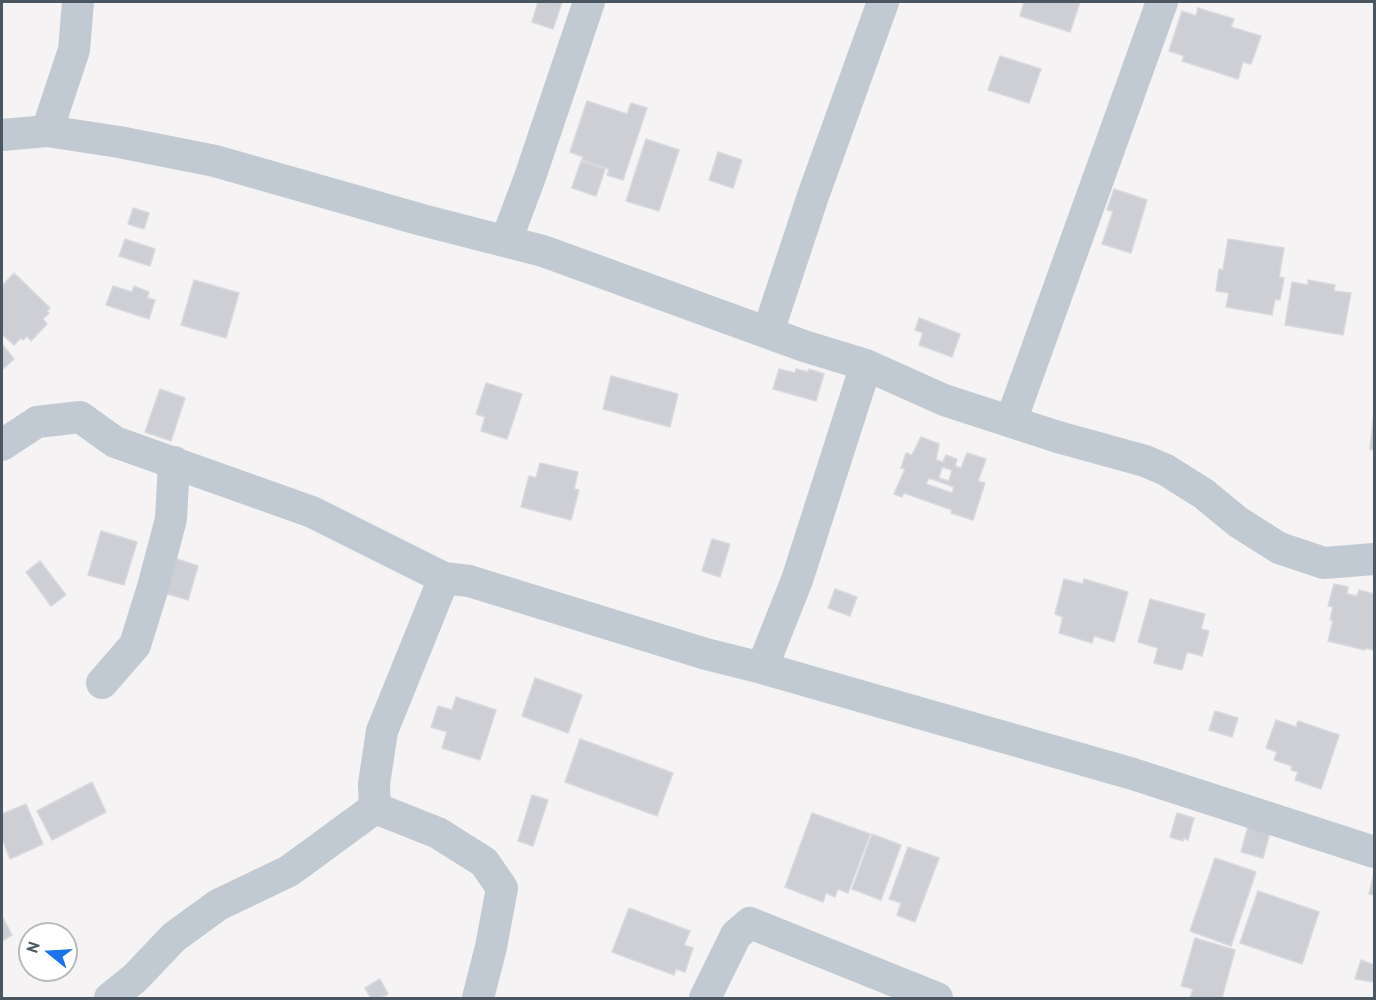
<!DOCTYPE html>
<style>
body{margin:0}
#map{position:relative;width:1376px;height:1000px;overflow:hidden;background:#f5f3f3;font-family:"PT Sans",sans-serif}
canvas{display:block}
.frame{position:absolute;inset:0;border:3px solid #4a5661;pointer-events:none}
.north{position:absolute;left:18px;top:922px;width:60px;height:60px;box-sizing:border-box;background:#fff;border:2px solid #b7bbc0;border-radius:50%;rotate:288deg;font-size:16px;font-weight:700;line-height:24px;text-align:center;color:#4a5661}
.north::after{content:'';display:block;margin:auto;width:21px;height:27px;background:#1a73e8;clip-path:polygon(50% 0,100% 100%,50% 72%,0 100%)}
</style>
<div id="map">
<canvas width="1376" height="1000"></canvas>
<div class="frame"></div>
<div class="north">N</div>
</div>
<script>
const ctx = document.querySelector('canvas').getContext('2d');
ctx.lineJoin = 'round';
function fillPath(path, color) { ctx.fillStyle = color; ctx.fill(path, 'evenodd'); }
const poly = rows => new Path2D(rows.map(r => 'M' + r).join(''));
function strokePath(path, color, width, dash) { ctx.strokeStyle = color; ctx.lineWidth = width; ctx.lineCap = dash ? 'butt' : 'round'; ctx.setLineDash(dash || []); ctx.stroke(path); }
const building = poly([
 [538,2,562,2,553,29,532,22,538,2],
 [1024,2,1080,2,1070,32,1020,16,1024,2],
 [1198,8,1234,19,1231,27,1261,36,1251,64,1243,62,1238,79,1182,61,1184,56,1169,51,1182,11,1196,16,1198,8],
 [1000,56,1041,69,1029,103,988,90,1000,56],
 [587,101,627,114,631,103,647,108,623,180,607,175,609,169,582,160,583,157,570,152,587,101],
 [646,139,679,150,659,211,626,201,646,139],
 [718,152,742,160,733,188,709,180,718,152],
 [581,161,605,169,596,196,572,188,581,161],
 [1114,189,1147,200,1131,253,1102,244,1113,211,1107,210,1114,189],
 [133,208,149,213,144,229,128,224,133,208],
 [125,239,155,249,150,266,119,256,125,239],
 [1228,239,1284,248,1279,277,1284,278,1280,300,1275,299,1272,315,1226,307,1229,293,1216,291,1219,269,1223,270,1228,239],
 [14,273,50,308,47,311,49,313,43,319,47,324,31,341,27,336,23,340,21,338,14,345,2,334,2,286,14,273],
 [194,280,239,293,226,338,181,325,194,280],
 [1308,280,1335,285,1334,291,1351,293,1343,335,1285,325,1292,282,1308,285,1308,280],
 [113,286,132,292,134,286,149,292,147,298,155,300,149,319,106,305,113,286],
 [919,318,960,334,952,357,919,345,923,333,915,330,919,318],
 [2,344,14,359,2,370,2,344],
 [779,369,795,373,796,369,808,372,809,369,824,374,816,401,773,389,779,369],
 [611,376,678,394,670,427,603,409,611,376],
 [486,383,522,394,507,439,481,431,485,417,476,414,486,383],
 [160,389,185,398,171,441,145,432,160,389],
 [1374,411,1374,450,1370,449,1374,411],
 [921,437,939,444,936,460,943,462,946,455,957,459,955,466,961,468,967,453,986,459,978,481,985,483,973,520,951,513,952,510,904,493,902,497,894,494,905,469,901,468,906,453,912,455,921,437],
 [540,463,578,472,574,489,579,490,571,520,521,507,529,476,536,478,540,463],
 [942,467,952,470,949,481,939,478,942,467],
 [929,478,954,487,952,493,926,484,929,478],
 [101,531,137,542,124,585,88,575,101,531],
 [712,539,730,544,720,577,702,571,712,539],
 [171,557,198,566,188,600,161,592,171,557],
 [40,561,66,595,51,606,26,572,40,561],
 [1064,579,1083,584,1084,579,1128,592,1114,642,1094,636,1092,643,1059,633,1063,617,1055,614,1064,579],
 [1334,584,1348,587,1347,594,1357,596,1359,590,1374,594,1374,650,1365,648,1365,650,1328,641,1333,620,1330,620,1333,607,1328,606,1334,584],
 [835,589,857,597,850,616,828,608,835,589],
 [1150,599,1205,614,1201,629,1209,631,1202,656,1187,652,1182,670,1154,663,1158,648,1138,642,1150,599],
 [535,678,582,695,568,733,522,716,535,678],
 [456,697,496,710,480,760,442,748,447,732,431,727,438,706,452,710,456,697],
 [1215,711,1238,718,1232,737,1209,730,1215,711],
 [1276,720,1296,727,1298,721,1339,735,1321,789,1295,780,1298,772,1291,770,1292,766,1274,760,1277,752,1266,748,1276,720],
 [580,739,673,773,657,816,565,782,580,739],
 [92,782,106,812,52,840,37,811,92,782],
 [532,795,548,800,533,846,518,841,532,795],
 [26,804,43,844,10,859,2,838,2,814,26,804],
 [812,813,870,834,848,893,838,889,835,897,826,893,823,902,785,887,812,813],
 [1177,813,1194,818,1188,840,1184,838,1183,841,1170,837,1177,813],
 [1249,823,1271,829,1263,858,1241,852,1249,823],
 [872,834,901,845,881,900,852,889,872,834],
 [908,847,939,858,915,922,897,915,901,903,889,899,908,847],
 [1215,858,1256,872,1231,946,1190,931,1215,858],
 [1374,873,1374,895,1369,894,1374,873],
 [1258,891,1319,912,1302,964,1240,943,1258,891],
 [629,908,690,931,684,945,693,948,685,972,676,969,674,975,612,952,629,908],
 [2,916,12,935,2,941,2,916],
 [1195,938,1235,950,1222,998,1190,998,1193,989,1181,986,1195,938],
 [1361,960,1374,965,1374,982,1355,979,1361,960],
 [380,979,388,994,380,998,371,998,365,988,380,979]
]);
fillPath(building, '#cdcfd5');
strokePath(building, '#d7d9de', 1.5);
strokePath(poly([
 [47,131,74,50,78,2],
 [2,135,47,131,119,142,215,161,422,220,543,251,804,346,866,365,944,400,1058,437,1145,461,1166,470,1204,494,1238,522,1279,548,1324,563,1374,559],
 [506,241,530,177,589,2],
 [768,332,813,196,883,2],
 [1011,421,1162,2],
 [2,445,37,422,80,417,115,442,312,512,444,578,469,581,706,654,762,668,797,580,866,365],
 [762,668,1133,774,1374,852],
 [102,683,135,645,153,587,171,519,174,462],
 [375,808,438,833,484,862,502,888,491,947,478,998],
 [375,808,374,784,382,731,444,578],
 [110,998,135,978,174,937,218,905,289,871,375,808],
 [705,998,736,935,750,923,937,998]
]), '#c1cad2', 32);
</script>
